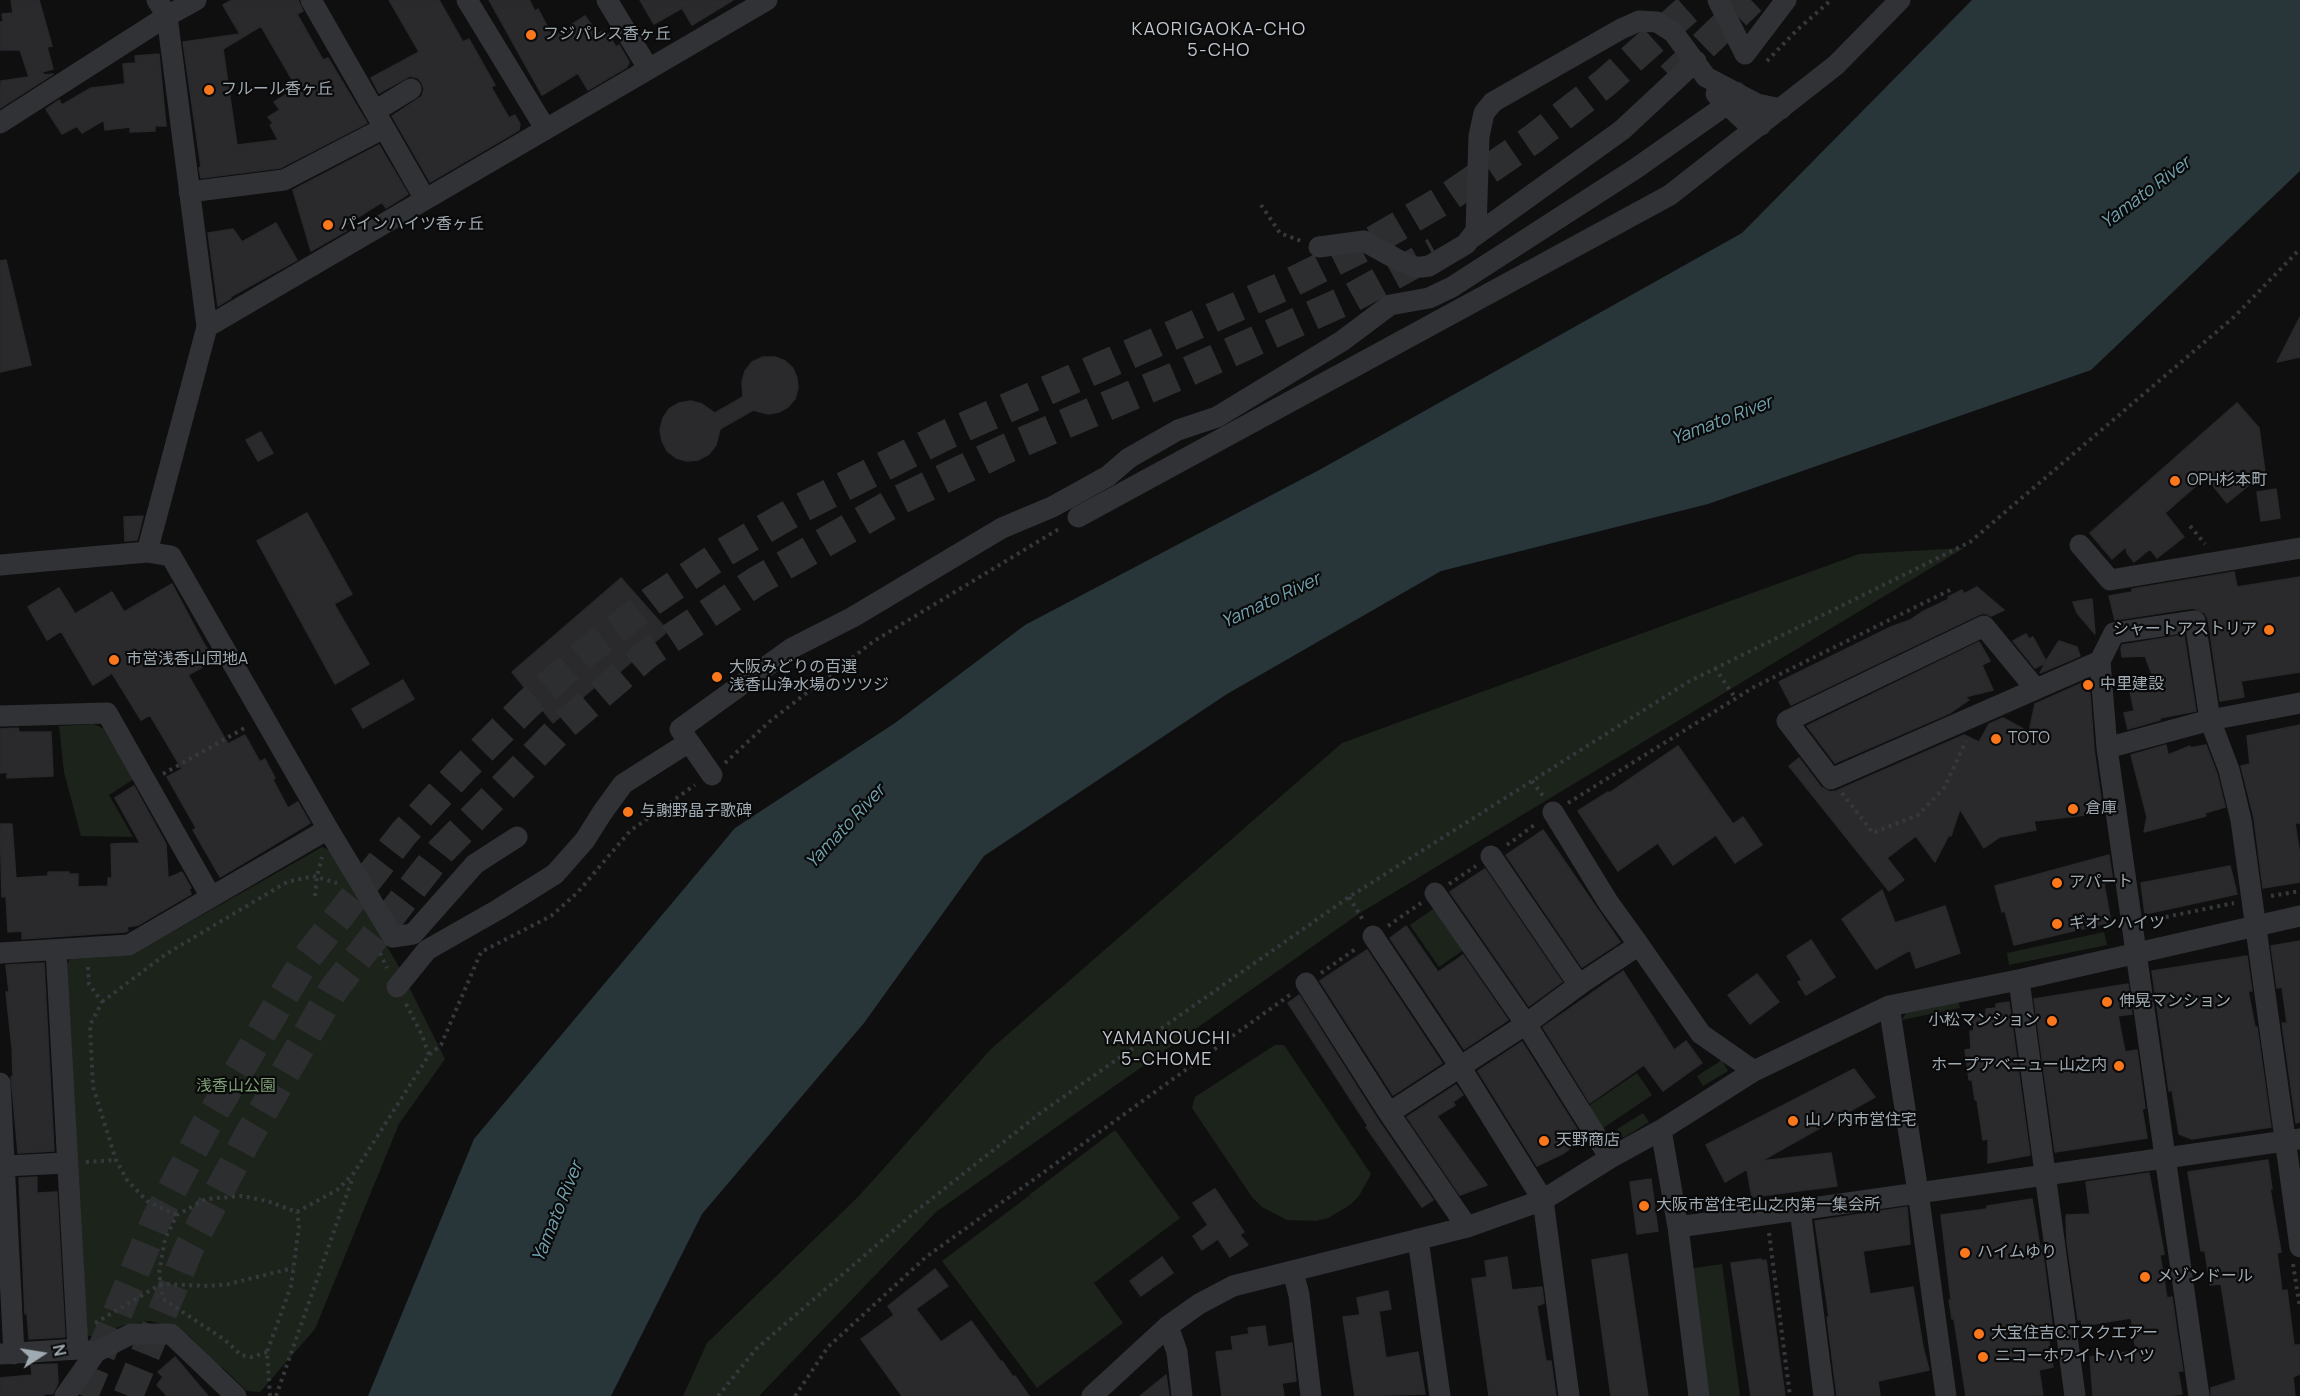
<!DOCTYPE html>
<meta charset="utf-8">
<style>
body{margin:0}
#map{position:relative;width:2300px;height:1396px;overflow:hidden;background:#0f0f10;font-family:Manrope,sans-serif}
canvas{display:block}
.north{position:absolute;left:12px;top:1324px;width:60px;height:60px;-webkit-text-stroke:4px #0a0a0b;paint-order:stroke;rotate:78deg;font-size:16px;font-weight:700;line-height:24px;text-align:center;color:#9faab2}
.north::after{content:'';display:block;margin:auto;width:21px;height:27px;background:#9faab2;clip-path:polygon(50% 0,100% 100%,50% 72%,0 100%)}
</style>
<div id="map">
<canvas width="2300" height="1396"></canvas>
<div class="north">N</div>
</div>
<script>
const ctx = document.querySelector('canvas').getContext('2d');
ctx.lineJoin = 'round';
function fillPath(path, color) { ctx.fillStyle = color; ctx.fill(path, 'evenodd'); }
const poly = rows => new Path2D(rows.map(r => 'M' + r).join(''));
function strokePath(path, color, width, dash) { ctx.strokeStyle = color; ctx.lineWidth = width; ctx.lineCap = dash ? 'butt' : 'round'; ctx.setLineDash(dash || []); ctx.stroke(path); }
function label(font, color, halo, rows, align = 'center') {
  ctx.font = font + ' Manrope,"Noto Sans JP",sans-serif'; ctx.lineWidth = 4.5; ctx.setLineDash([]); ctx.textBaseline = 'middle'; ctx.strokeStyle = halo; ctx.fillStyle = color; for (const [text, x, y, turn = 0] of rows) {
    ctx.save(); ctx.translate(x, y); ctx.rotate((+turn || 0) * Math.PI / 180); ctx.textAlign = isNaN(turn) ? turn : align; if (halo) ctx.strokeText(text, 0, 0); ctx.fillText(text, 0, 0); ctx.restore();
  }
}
fillPath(poly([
 [1964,548,1360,913,936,1212,759,1396,683,1396,707,1343,858,1197,991,1049,1342,743,1859,554],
 [94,724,104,729,134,779,109,795,133,837,81,836,64,772,59,726],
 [322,847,332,851,399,967,445,1059,399,1124,315,1329,260,1392,247,1391,222,1367,216,1372,190,1337,174,1327,150,1321,124,1325,96,1336,85,1336,64,968,70,959,132,955],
 [1436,907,1465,949,1439,967,1410,925],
 [2104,932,2107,945,2009,965,2007,953],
 [1957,996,1960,1008,1902,1020,1908,1009],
 [1275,1045,1284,1045,1371,1174,1359,1196,1350,1205,1328,1218,1316,1221,1287,1220,1262,1207,1252,1197,1192,1108,1195,1097],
 [1722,1060,1728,1071,1703,1086,1697,1076],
 [1637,1073,1652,1095,1599,1131,1584,1109],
 [1643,1113,1649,1122,1623,1138,1617,1129],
 [1115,1130,1180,1218,1094,1283,1123,1323,1037,1388,942,1261,1029,1196,1034,1203,1029,1195],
 [1722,1264,1740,1396,1705,1396,1688,1269]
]), '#1c231b');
fillPath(poly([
 [1972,0,2300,0,2300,171,2091,370,1708,504,1441,571,1227,694,984,856,864,1023,702,1214,611,1396,368,1396,474,1139,735,828,895,723,1025,625,1321,469,1742,233]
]), '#283639');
const building = poly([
 [11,0,39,0,52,46,47,47,53,69,42,72,44,75,53,74,0,108,1,81,29,77,20,50,0,50,0,22,3,22,2,14,13,13,11,0],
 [232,0,298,0,303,11,297,14,323,60,328,58,367,123,280,168,201,178,199,168,201,167,183,42,240,34,223,5,232,0],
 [261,26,297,88,274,102,280,110,268,117,273,123,270,125,278,140,237,145,223,49,261,26],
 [389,0,439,0,463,42,469,39,495,85,491,87,509,118,515,115,520,124,519,130,430,182,392,116,422,96,424,89,422,83,418,78,410,76,379,93,371,78,419,52,389,0],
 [489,0,529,0,535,11,538,9,553,37,585,16,598,34,605,30,616,47,619,45,629,62,627,67,588,90,578,73,542,95,489,0],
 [640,0,733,0,692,25,682,8,654,24,640,0],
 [159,54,166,126,155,126,155,131,130,132,130,127,105,130,104,120,82,133,77,126,62,134,46,109,59,100,62,105,91,88,125,84,123,64,136,63,135,56,159,54],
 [379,145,408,194,386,208,382,202,344,226,346,231,311,251,293,190,379,145],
 [276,223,297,260,230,297,231,298,218,306,208,233,233,229,242,242,276,223],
 [6,260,31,365,0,372,0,261,6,260],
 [2300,317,2300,357,2277,362,2300,317],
 [763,357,775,357,785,361,793,368,797,378,798,388,795,399,788,407,779,412,768,414,753,410,720,429,716,445,709,454,698,460,687,461,676,458,667,451,662,441,660,430,663,418,669,409,679,403,691,401,702,404,715,413,743,397,742,382,745,371,752,362,763,357],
 [2237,403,2259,428,2265,472,2227,503,2206,477,2165,513,2184,537,2157,558,2150,549,2134,562,2127,553,2126,547,2112,559,2090,533,2237,403],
 [261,432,273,453,258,461,246,440,261,432],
 [2276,489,2280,518,2261,521,2257,492,2276,489],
 [307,513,352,594,334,604,369,664,335,684,257,541,307,513],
 [143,516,137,540,125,541,124,517,143,516],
 [2234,572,2237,587,2300,577,2300,672,2241,681,2244,697,2220,701,2208,619,2205,613,2193,608,2115,620,2109,596,2132,592,2132,589,2234,572],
 [621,578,668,631,615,676,611,673,553,723,512,672,621,578],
 [172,584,204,644,215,660,188,675,228,744,245,735,260,762,265,759,275,778,273,780,288,808,298,802,310,823,220,877,193,830,196,828,167,777,182,769,150,715,141,720,112,673,93,685,61,631,47,640,28,607,59,588,75,614,112,592,124,612,172,584],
 [1977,587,2004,610,1991,616,1984,613,1978,615,1791,705,1779,682,1891,627,1910,620,1922,612,1949,599,1948,597,1962,590,1964,594,1977,587],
 [2092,599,2095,634,2077,613,2073,602,2092,599],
 [2026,634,2029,639,2033,637,2046,661,2059,641,2077,647,2080,656,2040,673,2045,663,2035,668,2013,641,2026,634],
 [2184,635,2196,711,2160,718,2160,720,2128,729,2124,713,2134,711,2130,691,2156,685,2145,656,2122,657,2121,648,2122,645,2184,635],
 [1979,642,1990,661,1982,665,1993,690,1965,697,1969,700,1950,713,1835,763,1807,726,1979,642],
 [403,680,414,699,363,728,352,709,403,680],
 [2089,680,2094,749,2103,813,2034,821,2036,830,2000,837,1984,848,1960,809,1951,836,1949,835,1935,862,1916,836,1887,858,1904,880,1889,891,1789,766,1799,758,1821,787,1830,792,1836,791,1964,735,1979,742,1989,724,2003,718,2029,732,2035,704,2089,680],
 [2300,725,2300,823,2295,823,2300,856,2300,882,2263,888,2254,818,2241,766,2250,764,2247,736,2300,725],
 [18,728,19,732,51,732,53,776,7,778,7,772,0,773,0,729,18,728],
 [2166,745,2168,755,2190,746,2190,748,2206,745,2217,774,2225,807,2205,813,2206,816,2144,832,2147,817,2131,755,2166,745],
 [1678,746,1733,824,1743,817,1762,845,1735,863,1716,835,1673,865,1658,843,1618,871,1578,811,1608,792,1609,793,1678,746],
 [134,786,166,844,168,878,182,872,191,888,189,889,191,894,138,925,127,927,128,931,125,932,22,939,22,931,8,932,6,896,2,897,0,824,12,824,16,878,48,876,48,872,69,872,69,874,78,874,78,887,108,886,108,878,112,878,111,844,140,843,115,798,134,786],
 [1543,830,1620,942,1582,967,1506,855,1543,830],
 [2109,855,2113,882,2104,884,2111,922,2014,945,2005,911,2002,912,1995,886,2109,855],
 [2230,866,2237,894,2145,914,2141,883,2230,866],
 [1485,869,1562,982,1529,1006,1450,892,1485,869],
 [1882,890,1895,923,1945,906,1960,953,1916,968,1910,950,1876,969,1842,919,1882,890],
 [1406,926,1438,972,1463,955,1508,1020,1464,1049,1390,938,1406,926],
 [1811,940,1835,977,1806,995,1798,982,1802,980,1787,956,1811,940],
 [2300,941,2300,1122,2296,1123,2282,1023,2287,1023,2282,987,2277,988,2271,946,2300,941],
 [1367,950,1442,1063,1393,1095,1320,981,1367,950],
 [2247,956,2252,991,2248,991,2255,1027,2257,1027,2271,1127,2192,1139,2179,1134,2172,1090,2169,1091,2152,971,2247,956],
 [44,963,54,1151,18,1153,11,1077,13,1076,12,1048,6,992,9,992,6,965,44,963],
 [1623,971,1674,1050,1686,1041,1702,1063,1663,1091,1644,1065,1590,1103,1543,1027,1623,971],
 [1757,974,1779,1002,1750,1024,1728,995,1757,974],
 [2128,984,2132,1014,2118,1016,2125,1052,2137,1050,2145,1108,2142,1109,2147,1138,2055,1152,2034,999,2128,984],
 [1299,995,1378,1120,1433,1200,1422,1207,1366,1127,1368,1126,1288,1003,1299,995],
 [2009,1002,2030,1155,1988,1163,1988,1139,1983,1140,1977,1100,1975,1100,1972,1080,1969,1080,1965,1050,1971,1049,1970,1031,1974,1031,1972,1019,1986,1014,1986,1009,1996,1008,1996,1004,2009,1002],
 [1522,1042,1583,1139,1564,1153,1537,1166,1478,1071,1522,1042],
 [1854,1069,1875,1097,1761,1161,1831,1153,1837,1186,1752,1197,1747,1169,1725,1182,1706,1145,1854,1069],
 [1456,1085,1463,1095,1453,1102,1455,1105,1437,1116,1487,1185,1460,1195,1407,1117,1456,1085],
 [2268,1160,2272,1189,2270,1189,2281,1252,2277,1253,2282,1291,2287,1290,2294,1345,2300,1345,2300,1374,2293,1377,2295,1396,2211,1396,2211,1388,2236,1380,2221,1284,2210,1285,2205,1251,2201,1251,2188,1172,2268,1160],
 [2149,1173,2164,1254,2160,1255,2167,1298,2172,1297,2177,1332,2183,1371,2178,1371,2182,1394,2168,1396,2093,1396,2090,1357,2136,1351,2131,1318,2082,1326,2081,1319,2078,1320,2067,1242,2066,1215,2090,1214,2086,1182,2149,1173],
 [37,1177,37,1193,57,1192,65,1337,29,1339,27,1313,25,1314,19,1178,37,1177],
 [1651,1179,1658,1231,1637,1234,1630,1182,1651,1179],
 [1215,1189,1244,1232,1240,1235,1248,1245,1230,1257,1218,1239,1202,1250,1193,1236,1208,1225,1193,1203,1215,1189],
 [2032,1199,2040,1247,2042,1246,2052,1324,2046,1325,2053,1367,2039,1370,2043,1395,1966,1396,1954,1319,1952,1319,1949,1300,1951,1300,1941,1215,1987,1209,1987,1206,2032,1199],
 [1907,1207,1910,1244,1863,1251,1865,1264,1870,1294,1913,1287,1923,1347,1929,1370,1878,1381,1880,1396,1837,1396,1827,1317,1829,1317,1815,1221,1907,1207],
 [1627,1254,1648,1396,1611,1396,1592,1260,1627,1254],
 [1162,1257,1173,1273,1141,1296,1130,1281,1162,1257],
 [1507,1257,1512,1290,1542,1287,1544,1303,1537,1306,1546,1361,1551,1361,1556,1396,1489,1396,1472,1279,1487,1277,1485,1261,1507,1257],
 [1761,1259,1761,1261,1766,1260,1785,1396,1751,1396,1731,1263,1761,1259],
 [935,1269,948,1286,916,1309,941,1342,971,1321,1001,1362,1002,1361,1013,1377,1015,1376,1029,1396,902,1396,861,1339,894,1315,888,1306,935,1269],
 [1388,1291,1391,1309,1379,1311,1386,1358,1418,1352,1425,1394,1355,1396,1343,1317,1360,1315,1357,1298,1388,1291],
 [1265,1326,1268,1347,1292,1343,1296,1381,1282,1383,1284,1396,1222,1396,1216,1352,1233,1350,1231,1337,1249,1334,1248,1328,1265,1326],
 [175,1357,208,1396,167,1396,157,1385,163,1377,158,1372,175,1357],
 [57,1364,58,1383,53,1394,44,1394,44,1396,0,1396,0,1378,32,1375,31,1365,57,1364],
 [1166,1375,1169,1396,1140,1396,1166,1375]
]);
fillPath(building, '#2a2a2d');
strokePath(building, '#29292c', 1.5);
strokePath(poly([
 [1671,77,1751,0],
 [83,1396,157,1218,205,1127,305,960,404,833,463,769,528,704,585,653,652,601,723,553,797,510,948,434,1282,287,1363,247,1450,196,1533,139,1606,82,1698,0],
 [128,1396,189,1248,249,1135,333,990,441,851,563,726,647,654,757,581,897,501,1008,448,1187,372,1353,297,1435,252]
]), '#2c2e30', 30, [30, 15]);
strokePath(poly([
 [1767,61,1796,31,1831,0],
 [1261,205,1280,233,1301,241],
 [2190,526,2205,544],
 [1715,668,1736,699],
 [725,763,769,722,874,641,1062,527],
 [163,774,248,726],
 [1532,781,1543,796],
 [1842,793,1873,833,1918,815,1944,788,1966,741],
 [1568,803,1754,687,1954,588],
 [1507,845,1537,823],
 [1449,884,1476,866],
 [315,896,317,876,322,857],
 [2271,896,2300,891],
 [1349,897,1363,920],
 [2151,920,2234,903],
 [1388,926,1421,903],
 [380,953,387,968],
 [88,967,89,984,102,1002,90,1025,93,1087,116,1160,127,1180,147,1201,177,1215],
 [1321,973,1357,948],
 [102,1002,166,954,287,882,313,876,337,883],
 [406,1004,422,1035,429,1055],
 [86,1162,116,1160],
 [1769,1233,1790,1396],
 [2293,1264,2300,1308],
 [95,1323,161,1284,209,1286,229,1284,293,1268],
 [267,1352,252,1357,241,1355,225,1340,163,1299,159,1273,165,1239,177,1215,206,1199,242,1196,267,1201,297,1212,337,1190,354,1173,429,1055,441,1045,481,952,551,916,577,893,630,831,695,785],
 [270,1396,267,1352,291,1286,299,1226,297,1212],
 [276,1396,353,1177],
 [718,1396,756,1349,915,1212,1039,1114,1349,897,1688,682,1970,542,2234,317,2300,249],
 [795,1396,828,1347,926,1257,1291,994]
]), '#35393c', 4, [3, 4.5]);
strokePath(poly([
 [311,0,425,199],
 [467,0,545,128],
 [607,0,648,68],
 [1718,0,1745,54,1786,0],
 [1716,94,1747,123,1761,125],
 [375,111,411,89],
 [0,123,167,16,196,0],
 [189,192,284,180,384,128],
 [1473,237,1622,130,1696,61],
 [1319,247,1364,241,1400,261,1415,267,1422,267,1429,266,1466,244,1476,231,1479,136,1484,113,1493,102,1621,29,1639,21,1657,22,1673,32,1706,77,1757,104,1781,109],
 [207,327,767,0],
 [1078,517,1670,195,1836,65,1900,0],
 [2080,545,2110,580,2300,548],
 [0,565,147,552],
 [2100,661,2114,633,2195,621,2210,720,2229,770,2241,820,2300,1247],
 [2035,688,1984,626,1787,721,1831,779,2100,661,2107,748],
 [0,716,107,713,211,897],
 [712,775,680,729,792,648,853,617,1002,528,1052,507,1108,476,1129,458,1178,430,1217,417,1342,341,1390,305,1429,298,1452,287,1635,169,1719,110,1736,92],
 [1553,812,1608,902,1639,945],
 [328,829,393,937,413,934,475,864,517,837],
 [1491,856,1579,985],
 [1435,893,1526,1024,1610,1158],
 [1373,936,1459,1065,1543,1200,1569,1396],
 [56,950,78,1349],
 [0,953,129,945,328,829,171,556,147,552,207,327,167,16,157,0],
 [2019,980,2075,1396],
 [1306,983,1389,1113,1467,1227],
 [397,987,427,950,499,909,555,874,585,840,602,813,623,784,689,742],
 [1889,1006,1918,1192,1946,1396],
 [0,1083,14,1354],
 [1389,1113,1526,1024,1583,982,1639,945,1701,1034,1754,1071],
 [1661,1130,1678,1227,1699,1396],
 [5,1166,66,1163],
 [1800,1209,1824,1396],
 [1678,1227,2300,1139],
 [1418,1239,1440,1396],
 [1293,1272,1299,1295,1311,1396],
 [1168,1326,1177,1352,1182,1396],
 [1,1354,78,1349,96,1352,131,1334,171,1334,236,1396],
 [65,1396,96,1352],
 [1092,1396,1168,1326,1199,1304,1233,1286,1467,1227,1543,1200,1610,1158,1661,1130,1754,1071,1889,1006,2023,979,2300,916],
 [2199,1396,2107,748,2210,720,2300,703]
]), '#303235', 21);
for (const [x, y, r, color] of [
 [531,35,6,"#fb771c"],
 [209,90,6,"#fb771c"],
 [328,225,6,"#fb771c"],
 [2175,481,6,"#fb771c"],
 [2269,630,6,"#fb771c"],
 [114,660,6,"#fb771c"],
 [717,677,6,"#fb771c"],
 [2088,685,6,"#fb771c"],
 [1996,739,6,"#fb771c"],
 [2073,809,6,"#fb771c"],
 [628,812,6,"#fb771c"],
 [2057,883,6,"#fb771c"],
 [2057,924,6,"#fb771c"],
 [2107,1002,6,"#fb771c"],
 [2052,1021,6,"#fb771c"],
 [2119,1066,6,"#fb771c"],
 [1793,1121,6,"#fb771c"],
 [1544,1141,6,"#fb771c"],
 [1644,1206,6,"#fb771c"],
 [1965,1253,6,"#fb771c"],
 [2145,1277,6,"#fb771c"],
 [1979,1334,6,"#fb771c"],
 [1983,1357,6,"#fb771c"]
]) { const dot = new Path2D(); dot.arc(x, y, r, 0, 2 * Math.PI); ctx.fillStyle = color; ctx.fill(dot); strokePath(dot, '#0a0a0b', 2); }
label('16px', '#9faab2', '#0a0a0b', [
 ["フジパレス香ヶ丘",543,35],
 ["フルール香ヶ丘",221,90],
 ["パインハイツ香ヶ丘",340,225],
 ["OPH杉本町",2187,481],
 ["シャートアストリア",2257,630,"right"],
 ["市営浅香山団地A",126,660],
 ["大阪みどりの百選",729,668],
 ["浅香山浄水場のツツジ",729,686],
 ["中里建設",2100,685],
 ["TOTO",2008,739],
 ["倉庫",2085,809],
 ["与謝野晶子歌碑",640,812],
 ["アパート",2069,883],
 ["ギオンハイツ",2069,924],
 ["伸晃マンション",2119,1002],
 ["小松マンション",2040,1021,"right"],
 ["ホープアベニュー山之内",2107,1066,"right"],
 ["山ノ内市営住宅",1805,1121],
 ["天野商店",1556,1141],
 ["大阪市営住宅山之内第一集会所",1656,1206],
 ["ハイムゆり",1977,1253],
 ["メゾンドール",2157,1277],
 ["大宝住吉C.Tスクエアー",1991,1334],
 ["ニコーホワイトハイツ",1995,1357]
], 'left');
label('16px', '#7c9f74', '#0a0a0b', [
 ["浅香山公園",236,1087]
]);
ctx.letterSpacing = '1.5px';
label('18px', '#c0c7ce', '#0a0a0b', [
 ["KAORIGAOKA-CHO",1219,30],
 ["5-CHO",1219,51],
 ["YAMANOUCHI",1167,1039],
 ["5-CHOME",1167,1060]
]);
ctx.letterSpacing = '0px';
label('italic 18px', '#73a3b0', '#0a0a0b', [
 ["Yamato River",2146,193,-37],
 ["Yamato River",1722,421,-21],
 ["Yamato River",1271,601,-25],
 ["Yamato River",846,827,-47],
 ["Yamato River",558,1212,-68]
]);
</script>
